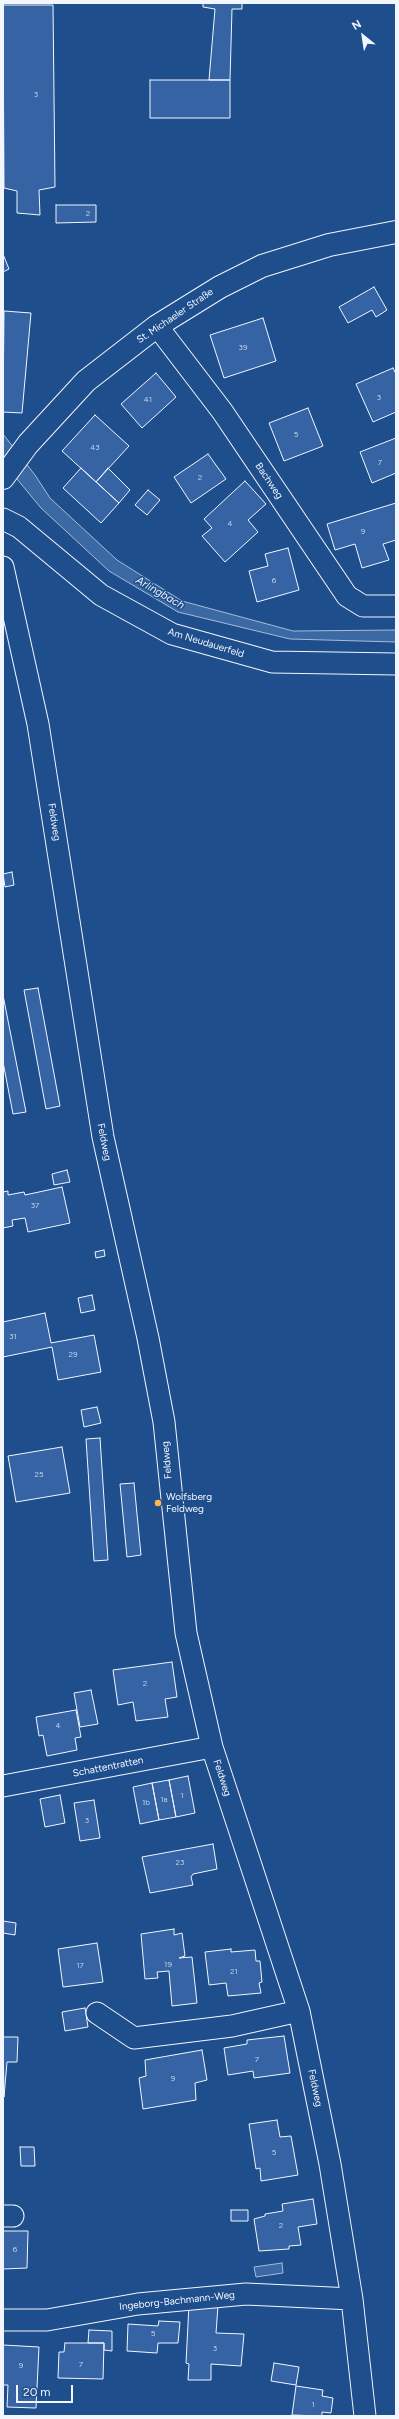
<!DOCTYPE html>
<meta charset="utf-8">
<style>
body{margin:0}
#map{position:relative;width:399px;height:2419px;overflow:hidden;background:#1f4e8c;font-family:Figtree,sans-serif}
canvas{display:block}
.frame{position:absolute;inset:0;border:4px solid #f2f6ff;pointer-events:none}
.north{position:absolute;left:343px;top:16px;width:40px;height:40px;-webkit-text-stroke:3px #1f4e8c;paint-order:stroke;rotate:330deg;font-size:11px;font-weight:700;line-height:16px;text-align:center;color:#f2f6ff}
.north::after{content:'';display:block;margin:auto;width:14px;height:18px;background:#f2f6ff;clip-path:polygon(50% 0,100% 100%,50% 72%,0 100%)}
.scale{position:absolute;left:16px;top:2385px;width:57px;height:18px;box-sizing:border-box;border:2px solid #f2f6ff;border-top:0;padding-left:5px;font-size:12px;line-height:14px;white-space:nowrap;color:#f2f6ff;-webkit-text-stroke:3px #1f4e8c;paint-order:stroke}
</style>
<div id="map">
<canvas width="399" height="2419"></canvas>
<div class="frame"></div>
<div class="north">N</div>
<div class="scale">20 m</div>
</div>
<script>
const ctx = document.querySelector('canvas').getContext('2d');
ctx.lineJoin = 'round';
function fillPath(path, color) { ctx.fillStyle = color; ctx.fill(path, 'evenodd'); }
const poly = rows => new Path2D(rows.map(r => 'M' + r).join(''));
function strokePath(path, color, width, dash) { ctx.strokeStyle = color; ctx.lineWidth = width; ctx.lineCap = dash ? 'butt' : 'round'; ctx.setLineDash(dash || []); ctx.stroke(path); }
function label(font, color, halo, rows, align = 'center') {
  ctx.font = font + ' Figtree,sans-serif'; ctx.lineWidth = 3; ctx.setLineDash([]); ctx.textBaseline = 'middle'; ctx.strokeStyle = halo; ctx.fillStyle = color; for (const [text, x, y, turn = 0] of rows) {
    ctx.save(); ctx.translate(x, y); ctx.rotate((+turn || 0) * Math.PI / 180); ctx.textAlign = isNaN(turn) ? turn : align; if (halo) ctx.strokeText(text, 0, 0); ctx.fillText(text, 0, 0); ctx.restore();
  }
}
const water = poly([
 [3,434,35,475,50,498,117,560,182,601,293,631,396,630,396,642,290,639,178,612,109,571,41,508,3,462,3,434],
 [282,2263,283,2273,256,2277,254,2267,282,2263]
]);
fillPath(water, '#3b69a3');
strokePath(water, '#a8bbd7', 1);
const building = poly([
 [203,3,242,3,242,9,232,9,230,80,209,80,215,9,203,7,203,3],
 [3,5,53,5,55,187,39,190,40,215,17,213,17,191,4,188,3,5],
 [150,80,230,80,230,118,150,118,150,80],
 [56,205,96,205,96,222,56,223,56,205],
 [3,254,9,269,3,272,3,254],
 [374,287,387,310,376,317,372,310,348,323,339,307,374,287],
 [4,311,31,313,22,413,3,412,4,311],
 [263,318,276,361,224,378,210,335,263,318],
 [393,368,396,374,396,412,373,422,356,384,393,368],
 [156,373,176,397,142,428,121,404,156,373],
 [308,408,323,446,284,461,269,423,308,408],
 [95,415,129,446,96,482,62,451,95,415],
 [396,438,396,473,372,483,360,452,396,438],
 [208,454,226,479,191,503,174,477,208,454],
 [81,468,119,503,101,523,63,488,81,468],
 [108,468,130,490,119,503,96,482,108,468],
 [245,481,266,504,248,520,258,532,225,562,202,536,212,528,204,519,245,481],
 [148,490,160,500,147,515,135,505,148,490],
 [396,503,396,540,383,544,389,560,362,568,355,544,335,550,327,524,396,503],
 [288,548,299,590,257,602,249,571,268,566,265,554,288,548],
 [12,872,14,885,5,887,3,874,12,872],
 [38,988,60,1106,46,1109,24,990,38,988],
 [3,995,26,1112,13,1114,3,1062,3,995],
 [67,1170,70,1182,54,1185,52,1174,67,1170],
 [62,1187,70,1223,28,1232,25,1218,12,1220,13,1226,3,1228,3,1192,8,1191,8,1195,24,1192,25,1195,62,1187],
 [104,1250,105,1256,96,1258,95,1252,104,1250],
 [92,1295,95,1310,81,1313,78,1298,92,1295],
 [45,1313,51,1343,94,1335,101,1372,58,1380,52,1347,3,1357,3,1322,45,1313],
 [97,1407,101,1423,84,1427,81,1410,97,1407],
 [100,1438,108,1560,94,1561,86,1439,100,1438],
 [62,1447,70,1493,16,1502,8,1456,62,1447],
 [134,1483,141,1555,127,1557,120,1484,134,1483],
 [172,1662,177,1697,165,1699,168,1717,136,1721,133,1702,118,1705,113,1670,172,1662],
 [91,1690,98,1724,80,1727,74,1693,91,1690],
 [76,1710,81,1737,75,1738,77,1750,47,1756,43,1735,39,1736,36,1717,76,1710],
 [188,1776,195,1813,176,1817,169,1780,188,1776],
 [169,1780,176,1817,159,1820,152,1783,169,1780],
 [152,1783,159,1820,140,1824,133,1787,152,1783],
 [60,1795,65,1823,45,1827,40,1799,60,1795],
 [94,1800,100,1838,80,1841,74,1803,94,1800],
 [213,1844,217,1869,193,1874,191,1877,193,1885,150,1893,142,1857,213,1844],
 [3,1921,16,1923,15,1935,3,1933,3,1921],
 [174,1929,174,1935,182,1933,185,1956,179,1958,192,1957,197,2003,172,2006,169,1971,157,1972,158,1978,145,1979,141,1934,174,1929],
 [97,1943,103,1982,63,1987,58,1949,97,1943],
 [231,1949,231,1952,255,1950,256,1961,260,1961,262,1982,259,1983,261,1993,228,1996,226,1983,209,1985,205,1952,231,1949],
 [85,2008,88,2027,65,2031,62,2012,85,2008],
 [284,2036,290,2073,254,2078,253,2071,228,2075,224,2048,247,2044,247,2040,284,2036],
 [3,2037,18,2037,17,2062,7,2062,4,2097,3,2037],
 [202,2050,207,2080,195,2083,196,2100,143,2109,139,2078,146,2076,145,2060,202,2050],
 [277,2120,280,2137,291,2136,298,2175,261,2181,260,2168,256,2169,249,2124,277,2120],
 [20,2147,34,2147,35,2166,21,2166,20,2147],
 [313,2199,317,2224,298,2227,301,2245,289,2246,289,2249,259,2251,254,2219,265,2216,265,2214,283,2211,282,2204,313,2199],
 [231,2210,248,2210,248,2221,231,2221,231,2210],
 [3,2231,28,2231,27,2268,3,2269,3,2231],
 [189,2305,218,2306,216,2333,244,2334,241,2366,211,2364,211,2380,188,2380,189,2364,186,2363,189,2305],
 [159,2321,180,2322,178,2343,158,2343,157,2353,127,2351,128,2324,158,2326,159,2321],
 [89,2330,112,2331,112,2351,104,2350,104,2343,88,2343,89,2330],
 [65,2343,104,2343,103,2379,58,2378,59,2352,64,2352,65,2343],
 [3,2345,39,2347,36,2408,7,2407,8,2385,3,2385,3,2345],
 [274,2363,299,2367,296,2385,271,2381,274,2363],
 [296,2386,323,2390,322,2396,333,2398,331,2413,322,2412,322,2416,292,2415,296,2386]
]);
fillPath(building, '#3563a3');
strokePath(building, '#f2f6ff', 1);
const minor = poly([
 [157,326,222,411,347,596,363,606,396,606],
 [3,519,19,527,101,595,172,634,272,662,396,664],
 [3,567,38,724,103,1137,148,1338,164,1422,186,1633,212,1747,299,2011,330,2164,352,2299,365,2416],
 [3,1786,212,1747],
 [97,2013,134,2038,232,2026,299,2011],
 [3,2216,13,2216],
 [3,2320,47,2320,138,2304,246,2294,352,2299]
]);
const major = poly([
 [3,478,28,444,86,381,157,326,220,287,262,266,329,245,396,232]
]);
strokePath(minor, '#f2f6ff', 23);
strokePath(major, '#f2f6ff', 24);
strokePath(minor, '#1f4e8c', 21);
strokePath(major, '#1f4e8c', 22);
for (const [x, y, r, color] of [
 [158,1503,4,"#ffb74d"]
]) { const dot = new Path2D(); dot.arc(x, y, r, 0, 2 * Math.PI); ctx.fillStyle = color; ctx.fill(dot); strokePath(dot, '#1f4e8c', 1.5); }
label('8px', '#c3d1e8', null, [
 ["3",36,95],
 ["2",88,214],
 ["39",243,348],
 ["3",379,398],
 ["41",148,400],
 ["5",296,435],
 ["43",95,448],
 ["7",380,463],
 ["2",200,478],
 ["4",230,524],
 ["9",363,532],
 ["6",274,581],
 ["37",35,1206],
 ["31",13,1337],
 ["29",73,1355],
 ["25",39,1475],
 ["2",145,1684],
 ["4",58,1726],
 ["1",182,1796],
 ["1a",164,1800],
 ["1b",146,1803],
 ["3",87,1821],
 ["23",180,1863],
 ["19",168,1965],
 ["17",80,1966],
 ["21",234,1972],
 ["7",257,2060],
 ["9",173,2079],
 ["5",274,2153],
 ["2",281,2226],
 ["6",15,2250],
 ["5",153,2334],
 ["3",215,2349],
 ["7",81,2365],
 ["9",21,2366],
 ["1",313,2405]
]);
label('10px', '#f2f6ff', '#1f4e8c', [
 ["St. Michaeler Straße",175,316,-34],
 ["Bachweg",269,481,56],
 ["Am Neudauerfeld",206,643,17],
 ["Feldweg",54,822,81],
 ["Feldweg",104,1142,79],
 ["Feldweg",167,1460,-95],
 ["Schattentratten",108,1767,-11],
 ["Feldweg",222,1778,72],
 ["Feldweg",315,2088,78],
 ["Ingeborg-Bachmann-Weg",177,2301,-6]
]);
label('10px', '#f2f6ff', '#1f4e8c', [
 ["Wolfsberg",166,1497],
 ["Feldweg",166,1509]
], 'left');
label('italic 11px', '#f2f6ff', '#1f4e8c', [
 ["Arlingbach",160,593,30]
]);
</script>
